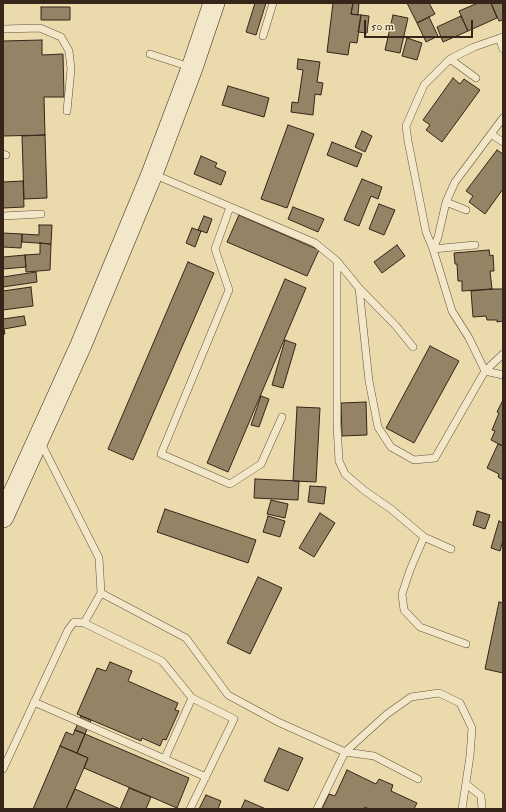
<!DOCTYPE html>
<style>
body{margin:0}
#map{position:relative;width:506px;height:812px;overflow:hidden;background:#ebdaab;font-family:"IM FELL Double Pica",serif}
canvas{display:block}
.frame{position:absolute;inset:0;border:4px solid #362519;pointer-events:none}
.scale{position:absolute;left:364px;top:20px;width:109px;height:18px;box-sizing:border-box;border:2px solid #362519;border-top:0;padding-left:5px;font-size:12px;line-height:14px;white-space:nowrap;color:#362519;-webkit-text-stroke:3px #f2e7c8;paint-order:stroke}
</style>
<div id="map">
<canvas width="506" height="812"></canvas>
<div class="frame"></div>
<div class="scale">50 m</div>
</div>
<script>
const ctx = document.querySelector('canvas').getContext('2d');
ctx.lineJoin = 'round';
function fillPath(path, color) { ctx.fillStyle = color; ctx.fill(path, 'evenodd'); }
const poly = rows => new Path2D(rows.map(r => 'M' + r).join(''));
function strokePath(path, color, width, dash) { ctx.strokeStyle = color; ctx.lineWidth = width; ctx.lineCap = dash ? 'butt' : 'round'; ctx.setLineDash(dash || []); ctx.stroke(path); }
const building = poly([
 [255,3,266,3,256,35,246,32,255,3],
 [333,3,353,3,351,14,361,15,357,43,350,42,348,55,327,52,333,3],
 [353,3,359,3,358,15,351,14,353,3],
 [407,3,429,3,435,14,417,23,407,3],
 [478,3,491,3,497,18,468,31,459,11,478,3],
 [491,3,503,3,503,20,499,21,491,3],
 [41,7,70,7,70,20,41,20,41,7],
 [361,15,369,16,367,33,358,32,361,15],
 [393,15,408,18,400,53,385,50,393,15],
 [461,16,468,31,443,42,437,27,461,16],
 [429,17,438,36,426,42,417,23,429,17],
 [407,38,422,43,417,60,402,56,407,38],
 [42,40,42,55,63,54,64,97,44,97,45,135,3,136,3,41,42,40],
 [298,59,320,62,317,82,323,83,321,95,315,94,313,115,291,112,292,102,298,103,303,70,297,69,298,59],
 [453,78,460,84,464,79,480,90,442,142,426,130,430,125,423,120,453,78],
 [228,86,269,98,264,117,222,105,228,86],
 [288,125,314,134,287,208,261,199,288,125],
 [362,131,372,136,365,152,355,147,362,131],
 [45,135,47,198,24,199,22,136,45,135],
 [332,142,362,154,357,167,327,155,332,142],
 [497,150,503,154,503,189,485,214,469,202,473,196,466,191,497,150],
 [201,156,217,163,215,167,226,172,221,185,194,174,201,156],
 [362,179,382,187,378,199,371,196,359,226,344,220,362,179],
 [23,181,24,207,3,208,3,182,23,181],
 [379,204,395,210,384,235,369,229,379,204],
 [293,207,324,219,318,232,288,219,293,207],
 [239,215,319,250,307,276,227,242,239,215],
 [204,216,212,219,207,233,198,230,204,216],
 [39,225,52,225,51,244,22,242,22,234,39,235,39,225],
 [192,228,201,231,195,247,186,243,192,228],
 [3,233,22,234,21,248,3,247,3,233],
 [40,243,51,244,50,270,26,272,25,255,40,254,40,243],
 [397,245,405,256,382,273,374,262,397,245],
 [489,250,490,256,493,255,494,271,490,271,492,289,462,291,462,281,458,281,457,264,455,264,454,253,489,250],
 [25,255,26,267,3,269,3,257,25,255],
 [188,262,214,273,133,460,108,449,188,262],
 [36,272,37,282,3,287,3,277,36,272],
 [285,279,306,288,228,472,207,463,285,279],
 [31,287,33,306,3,310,3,291,31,287],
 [492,289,503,289,503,321,497,322,497,320,487,320,486,316,473,317,471,291,492,289],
 [24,316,26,325,4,329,5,334,3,334,3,319,24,316],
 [285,340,296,344,283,388,272,385,285,340],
 [430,346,459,361,414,443,386,428,430,346],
 [261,396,269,399,259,427,251,425,261,396],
 [366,402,367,435,342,436,341,403,366,402],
 [502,402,503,403,503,446,491,440,495,431,492,430,499,413,497,412,502,402],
 [297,407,320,408,316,482,293,481,297,407],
 [498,444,503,446,503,480,498,477,499,474,487,468,498,444],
 [255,479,299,481,298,500,254,498,255,479],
 [310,486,326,487,324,504,308,502,310,486],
 [271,500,288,504,285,518,267,514,271,500],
 [165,509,256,540,248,563,157,532,165,509],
 [477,511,490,515,485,529,473,525,477,511],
 [320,513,335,523,314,557,299,548,320,513],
 [268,516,285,521,280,537,263,532,268,516],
 [499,521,503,523,503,540,500,551,491,548,499,521],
 [258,577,282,588,250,654,227,643,258,577],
 [499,602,503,603,503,673,485,669,499,602],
 [110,662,132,671,128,681,178,703,175,710,179,711,166,740,163,739,160,746,142,738,141,741,77,714,97,668,106,671,110,662],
 [81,716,91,720,85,734,75,730,81,716],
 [75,730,85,734,77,753,60,746,66,732,73,735,75,730],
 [85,734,189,778,177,808,84,768,88,758,77,753,85,734],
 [60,746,88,758,84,768,66,809,33,809,60,746],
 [279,748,303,758,288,791,264,781,279,748],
 [347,770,376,784,379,779,393,785,391,791,417,803,414,809,369,809,365,807,364,809,322,809,329,794,335,796,347,770],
 [129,788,151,797,146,809,66,809,75,789,120,809,129,788],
 [206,795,221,801,218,809,199,809,206,795],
 [245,800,266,809,241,809,245,800]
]);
fillPath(building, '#948365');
strokePath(building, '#362519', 1);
const service = poly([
 [3,29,40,28,61,37,69,51,71,69,67,111],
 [263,36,273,3],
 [499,38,503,49],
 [150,54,190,67],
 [450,59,476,78],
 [503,118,455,182,446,202,438,237,433,249,452,311,469,338,485,371,503,375],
 [491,134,503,142],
 [3,154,6,155],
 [153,174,315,243,337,261,359,288,369,381,378,427,391,447,414,460,435,458,485,371,503,354],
 [446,202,466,210],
 [230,207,215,249,229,290,161,454,230,484,261,464,282,417],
 [3,216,41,214],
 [475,245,433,249,426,232,408,141,406,126,424,85,450,59,474,47,503,37],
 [337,261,337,425,339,461,345,474,365,491,391,509,424,537,451,549],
 [359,288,396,326,413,347],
 [424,537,410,570,402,594,404,610,420,627,466,644],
 [101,593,186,638,228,695,278,722,345,752,374,756,418,779],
 [84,623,162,661,192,698,234,719,190,809],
 [34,702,206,777],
 [165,758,192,698],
 [3,769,68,630,74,622,84,623,101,593,99,558,41,443],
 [466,784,481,796,482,809],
 [317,809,345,752,387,714,411,697,439,693,460,703,472,728,470,756,462,809]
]);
const secondary = poly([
 [3,517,81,345,152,174,192,68,214,3]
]);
strokePath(service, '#63523e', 8);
strokePath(secondary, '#362519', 22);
strokePath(service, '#f2e7c8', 7);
strokePath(secondary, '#f2e7c8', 21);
</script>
